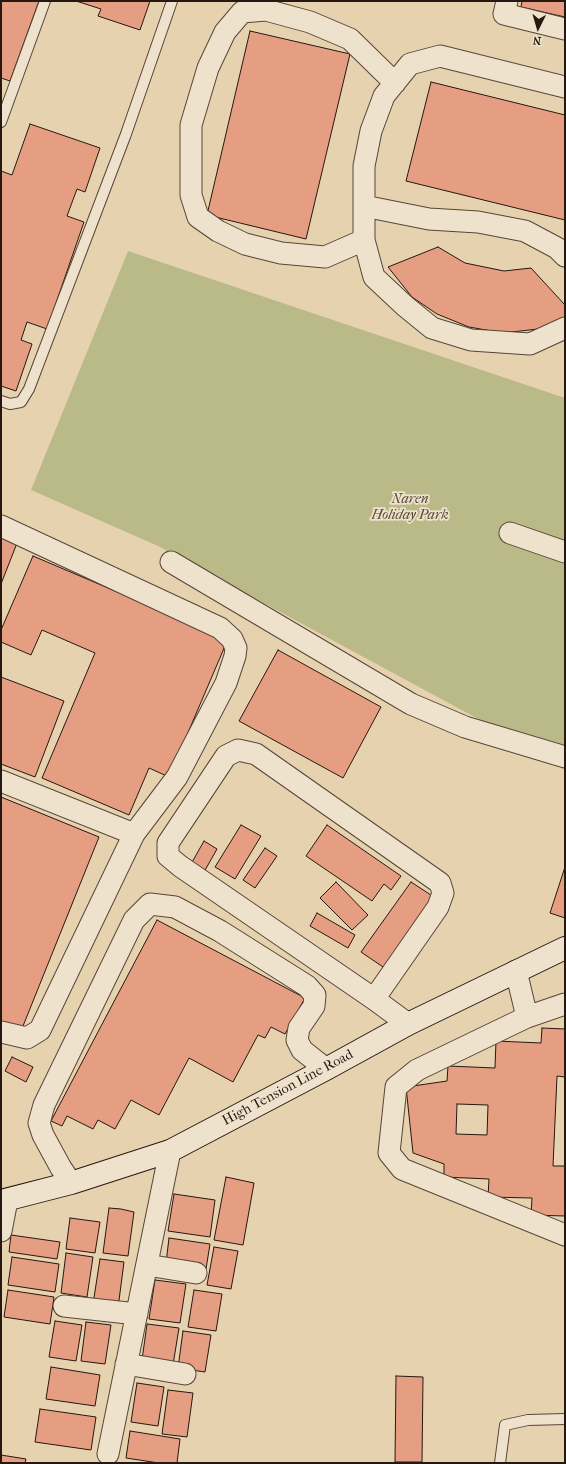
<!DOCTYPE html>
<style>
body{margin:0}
#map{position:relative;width:566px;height:1464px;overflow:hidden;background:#e7d2b0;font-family:"IM FELL French Canon",serif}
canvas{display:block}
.frame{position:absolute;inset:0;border:2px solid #261710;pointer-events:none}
.north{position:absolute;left:518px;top:8px;width:40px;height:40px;-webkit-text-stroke:3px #efe2cc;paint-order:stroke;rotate:185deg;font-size:11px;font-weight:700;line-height:16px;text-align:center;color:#261710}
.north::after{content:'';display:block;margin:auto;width:14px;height:18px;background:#261710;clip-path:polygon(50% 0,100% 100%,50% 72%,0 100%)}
</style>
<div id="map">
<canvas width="566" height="1464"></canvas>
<div class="frame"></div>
<div class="north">N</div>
</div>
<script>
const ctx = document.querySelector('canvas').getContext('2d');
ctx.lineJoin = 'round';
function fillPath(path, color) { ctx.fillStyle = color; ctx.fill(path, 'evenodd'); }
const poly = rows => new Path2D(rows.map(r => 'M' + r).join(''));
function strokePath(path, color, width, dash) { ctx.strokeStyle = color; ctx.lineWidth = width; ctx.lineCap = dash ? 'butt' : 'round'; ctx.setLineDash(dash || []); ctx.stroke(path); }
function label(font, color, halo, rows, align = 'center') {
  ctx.font = font + ' "IM FELL French Canon",serif'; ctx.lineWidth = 3.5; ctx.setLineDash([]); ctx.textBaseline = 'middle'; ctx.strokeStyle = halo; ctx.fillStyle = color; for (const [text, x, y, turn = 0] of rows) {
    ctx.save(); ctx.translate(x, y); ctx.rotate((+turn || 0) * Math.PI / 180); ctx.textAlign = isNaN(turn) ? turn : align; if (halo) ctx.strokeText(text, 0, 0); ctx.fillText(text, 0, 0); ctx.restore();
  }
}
fillPath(poly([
 [128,251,565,398,565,745,482,721,158,546,31,490]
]), '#baba88');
const building = poly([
 [1,1,39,1,10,81,1,78,1,1],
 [76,1,150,1,140,30,98,16,101,9,76,1],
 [522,1,565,1,565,17,521,7,522,1],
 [250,31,350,54,306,239,207,215,250,31],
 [431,82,565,115,565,220,406,181,431,82],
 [30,124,100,148,85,192,77,189,67,216,84,222,47,329,27,322,21,340,32,344,16,391,1,386,1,171,12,175,30,124],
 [438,247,465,263,504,271,531,268,565,305,565,317,538,329,503,333,469,327,437,314,412,297,388,267,438,247],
 [1,531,19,538,1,584,1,531],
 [33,556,228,639,169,777,149,768,129,815,42,778,95,653,42,630,31,655,1,642,1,630,33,556],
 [278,650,381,707,343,778,239,721,278,650],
 [1,677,64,701,35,777,1,764,1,677],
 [1,797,99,837,21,1031,1,1023,1,797],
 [241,825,261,836,235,879,215,867,241,825],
 [327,825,401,876,391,890,384,884,372,901,306,856,327,825],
 [204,841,217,849,204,872,191,864,204,841],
 [265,848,277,856,255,888,243,880,265,848],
 [565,867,565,918,550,913,565,867],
 [336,882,368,915,352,930,320,898,336,882],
 [411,882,434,897,386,969,361,952,411,882],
 [317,913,355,935,348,948,310,926,317,913],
 [157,920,305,998,285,1034,271,1027,265,1038,258,1035,233,1082,189,1058,159,1115,131,1100,115,1129,98,1120,93,1129,67,1116,62,1126,51,1121,157,920],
 [542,1028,565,1029,565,1077,557,1076,553,1166,565,1166,565,1216,531,1215,532,1198,488,1197,489,1179,444,1177,444,1164,413,1153,406,1087,447,1081,448,1066,495,1068,496,1041,541,1043,542,1028],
 [457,1104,488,1105,487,1135,456,1134,457,1104],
 [12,1057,33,1067,26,1082,5,1071,12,1057],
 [226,1177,254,1183,243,1245,214,1240,226,1177],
 [174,1194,215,1200,210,1237,168,1231,174,1194],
 [109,1208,121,1209,134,1212,128,1256,103,1253,109,1208],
 [70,1218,100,1222,95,1253,66,1249,70,1218],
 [11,1235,60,1242,57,1259,9,1252,11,1235],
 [169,1238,210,1244,206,1269,166,1263,169,1238],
 [214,1247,238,1251,231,1289,207,1285,214,1247],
 [66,1253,93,1257,87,1297,61,1293,66,1253],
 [12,1257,59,1264,55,1292,8,1285,12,1257],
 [100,1259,124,1262,118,1308,93,1304,100,1259],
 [155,1280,186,1284,180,1323,149,1319,155,1280],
 [8,1290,54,1297,50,1324,4,1317,8,1290],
 [194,1290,222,1294,216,1331,188,1327,194,1290],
 [55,1321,82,1325,76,1361,49,1357,55,1321],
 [86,1322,111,1325,105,1364,81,1361,86,1322],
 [147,1324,179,1328,173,1365,142,1360,147,1324],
 [183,1331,211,1335,205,1372,178,1368,183,1331],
 [51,1367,100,1375,95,1406,46,1399,51,1367],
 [396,1376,423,1377,422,1462,395,1462,396,1376],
 [137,1383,164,1387,158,1426,131,1422,137,1383],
 [168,1390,193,1393,187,1437,162,1434,168,1390],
 [40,1409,96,1417,91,1450,35,1442,40,1409],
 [130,1431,180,1439,177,1463,159,1463,126,1458,130,1431],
 [1,1455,26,1459,25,1463,1,1463,1,1455]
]);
fillPath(building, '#e69e83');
strokePath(building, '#261710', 1);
const service = poly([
 [1,122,45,1],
 [1,401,10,404,21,402,29,389,126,134,172,1],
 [500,1463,505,1425,528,1420,565,1419]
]);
const minor = poly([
 [507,1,504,14,565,29],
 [565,87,440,56,410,64,384,96,371,131,364,166,364,240,374,277,405,306,432,328,471,340,530,344,565,328],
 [364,206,429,219,478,222,525,231,557,248,565,256],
 [364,240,325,257,281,253,245,244,218,231,198,217,191,195,191,125,208,68,225,32,242,12,266,10,310,22,350,39,395,83],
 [1,526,220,628,232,639,236,648,235,656,226,683,177,777,134,834,40,1030,27,1038,1,1032],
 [510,533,565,552],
 [171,562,411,704,465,727,565,757],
 [1,781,134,834],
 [516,971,527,1017],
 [374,999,438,907,443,893,440,883,256,754,238,750,226,756,168,843,168,856,180,866,374,999,408,1024],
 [565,1004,527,1017,417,1070,396,1087,389,1153,402,1169,565,1235],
 [71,1183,61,1168,43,1135,39,1123,44,1105,134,920,150,904,175,907,220,931,307,986,315,995,314,1006,299,1028,297,1040,302,1050,326,1069],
 [1,1231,7,1200],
 [147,1265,196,1273],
 [64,1306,137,1314],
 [126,1364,185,1374],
 [108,1454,170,1151]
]);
const secondary = poly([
 [1,1201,71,1183,170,1151,326,1069,408,1024,565,948]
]);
strokePath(service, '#564638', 12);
strokePath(minor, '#564638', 23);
strokePath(secondary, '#261710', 24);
strokePath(service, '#efe2cc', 10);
strokePath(minor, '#efe2cc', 21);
strokePath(secondary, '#efe2cc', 22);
label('italic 14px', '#524834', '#efe2cc', [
 ["Naren",410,500],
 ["Holiday Park",410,516]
]);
label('14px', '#261710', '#efe2cc', [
 ["High Tension Line Road",288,1088,-28]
]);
</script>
